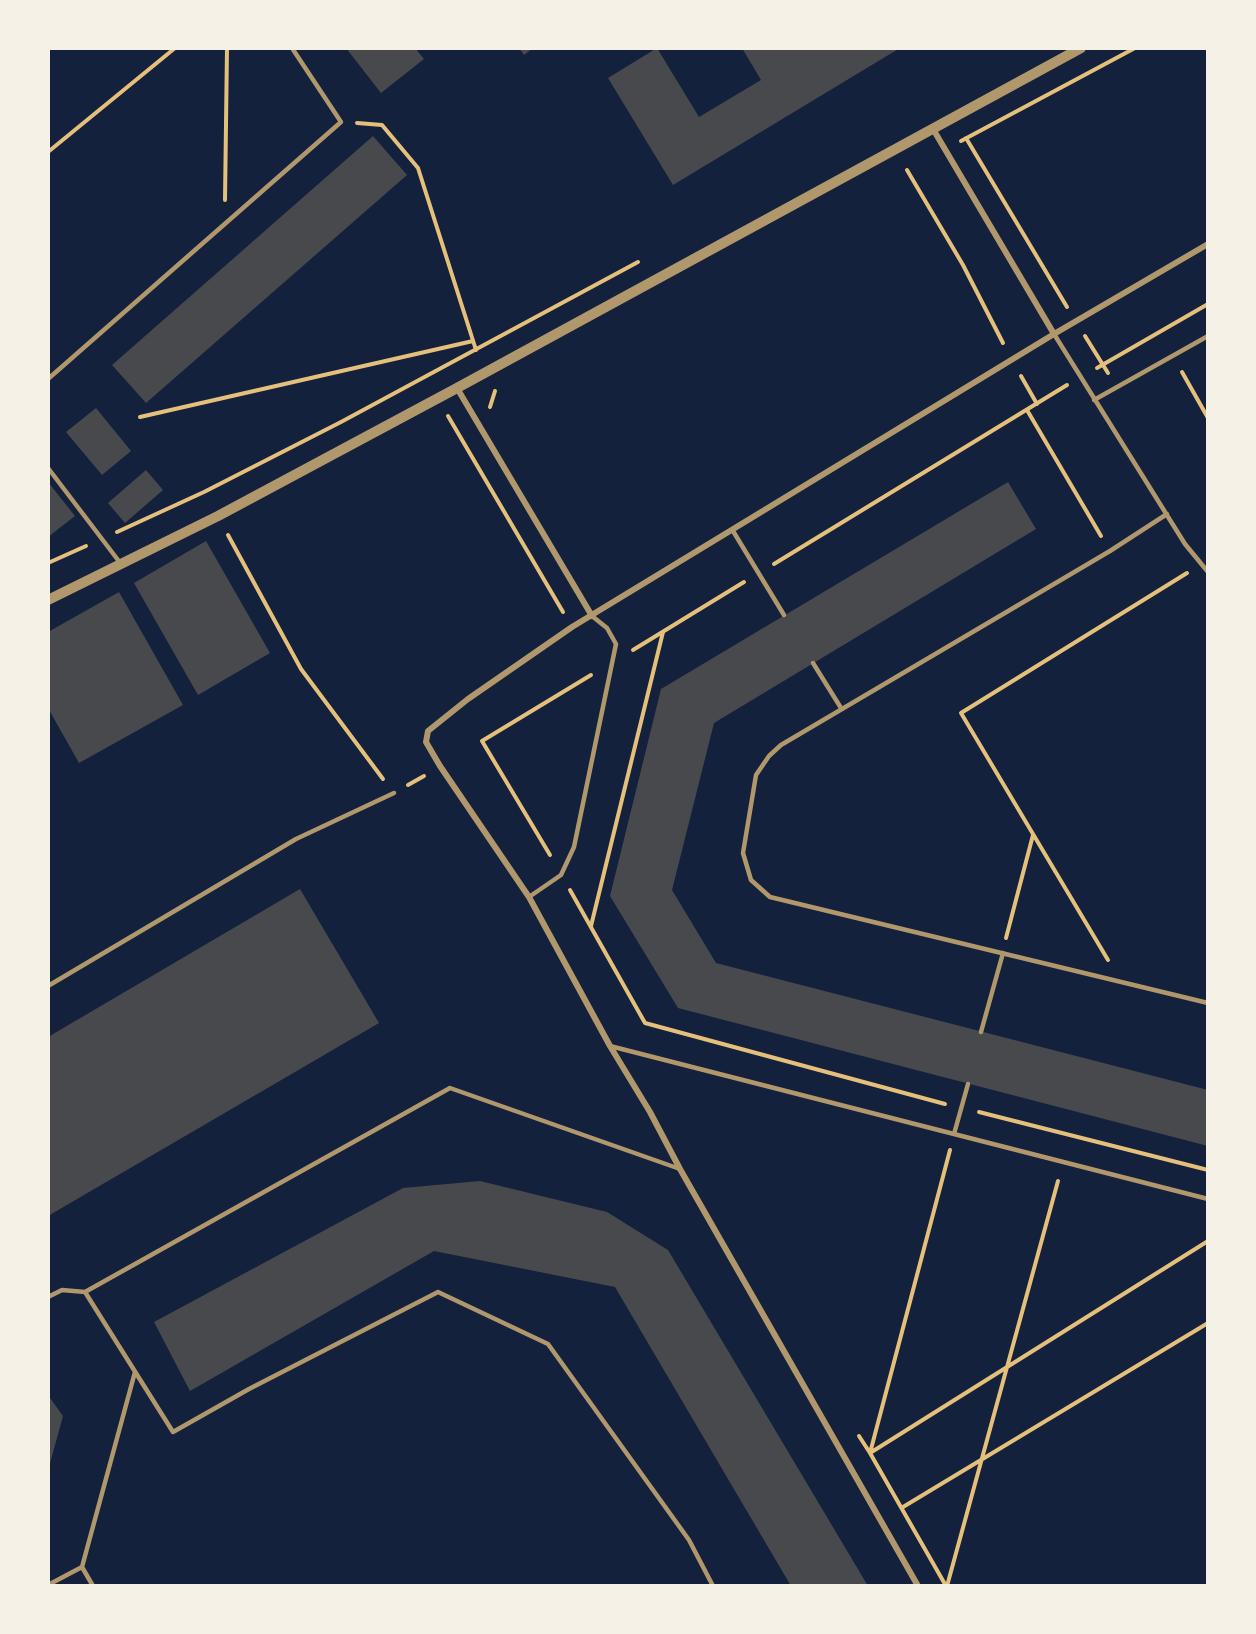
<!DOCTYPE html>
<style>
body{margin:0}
#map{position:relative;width:1256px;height:1634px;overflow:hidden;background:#14213d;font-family:"Source Serif 4",serif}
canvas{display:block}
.frame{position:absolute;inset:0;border:50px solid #f6f1e7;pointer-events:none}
</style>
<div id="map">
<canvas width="1256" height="1634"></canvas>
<div class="frame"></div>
</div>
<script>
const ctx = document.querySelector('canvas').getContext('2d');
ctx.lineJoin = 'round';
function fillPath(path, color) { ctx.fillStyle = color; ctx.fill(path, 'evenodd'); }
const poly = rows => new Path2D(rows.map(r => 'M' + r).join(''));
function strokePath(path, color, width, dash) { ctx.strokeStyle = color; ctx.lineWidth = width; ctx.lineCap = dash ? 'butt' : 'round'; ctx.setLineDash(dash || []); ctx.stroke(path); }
fillPath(poly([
 [346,48,415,48,424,59,381,93],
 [519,48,533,48,524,55],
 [657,48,699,117,761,80,742,48,900,48,673,185,608,78],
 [373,136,407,175,146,403,112,365],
 [96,408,131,451,102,475,66,432],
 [146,470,163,490,125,523,108,503],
 [48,482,75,516,48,537],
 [1008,482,1036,529,714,723,672,890,716,963,1208,1090,1208,1146,678,1008,610,896,661,689],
 [206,541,270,653,198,695,134,583],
 [119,592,183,705,79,763,48,708,48,632],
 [300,889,379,1023,48,1216,48,1037],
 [480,1181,607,1212,668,1250,868,1586,791,1586,615,1287,434,1251,190,1391,154,1322,403,1188],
 [48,1395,63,1416,49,1467,48,1467]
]), '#48494c');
strokePath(poly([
 [357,123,382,125,418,168,476,350],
 [966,138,1067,307],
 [961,141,1135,48],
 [48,152,175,48],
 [907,170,963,265,1003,343],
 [225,200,227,48],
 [1085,336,1108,373],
 [1097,368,1208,304],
 [1182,372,1208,418],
 [1021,376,1037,404],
 [490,407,495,391],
 [1027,410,1101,536],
 [448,416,563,612],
 [140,417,473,341],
 [117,532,204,492,341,422,638,262],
 [228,535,301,669,383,779],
 [48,563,86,546],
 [774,564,1067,385],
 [633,650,744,582],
 [408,785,424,776],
 [550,855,482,741,591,675],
 [570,890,645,1023,945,1104],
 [591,926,663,632],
 [1006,938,1033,835],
 [1108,960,961,713,1187,573],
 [979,1112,1208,1170],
 [859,1436,870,1453,1208,1241],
 [903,1507,1208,1323],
 [946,1586,870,1453,950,1150],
 [947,1586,1058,1181]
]), '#e5c07b', 4);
strokePath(poly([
 [1054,334,1185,544,1208,572],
 [48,379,341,122,292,48],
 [1094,400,1208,336],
 [48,468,121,564],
 [1167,514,1110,551,781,745,769,756,756,775,743,853,751,880,770,897,1208,1003],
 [733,531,784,615],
 [813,663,841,708],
 [529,897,561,875,574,847,616,644,607,628,592,616],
 [48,986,296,839,394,793],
 [981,1032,1003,953],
 [610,1046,1208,1199],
 [954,1134,968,1084],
 [85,1292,173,1432,249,1389,438,1292,548,1344,689,1540,713,1586],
 [48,1297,62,1290,85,1292,450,1088,680,1169],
 [82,1567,93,1586],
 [48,1585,82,1567,135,1372]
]), '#b1986c', 4.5);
strokePath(poly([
 [933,129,1054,334],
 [457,388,592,616],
 [918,1586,680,1169,650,1112,610,1046,529,897,440,766,426,742,428,731,468,699,572,627,1054,334,1208,244]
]), '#b1986c', 6);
strokePath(poly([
 [48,600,218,516,457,388,1081,48]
]), '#b1986c', 10);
</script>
